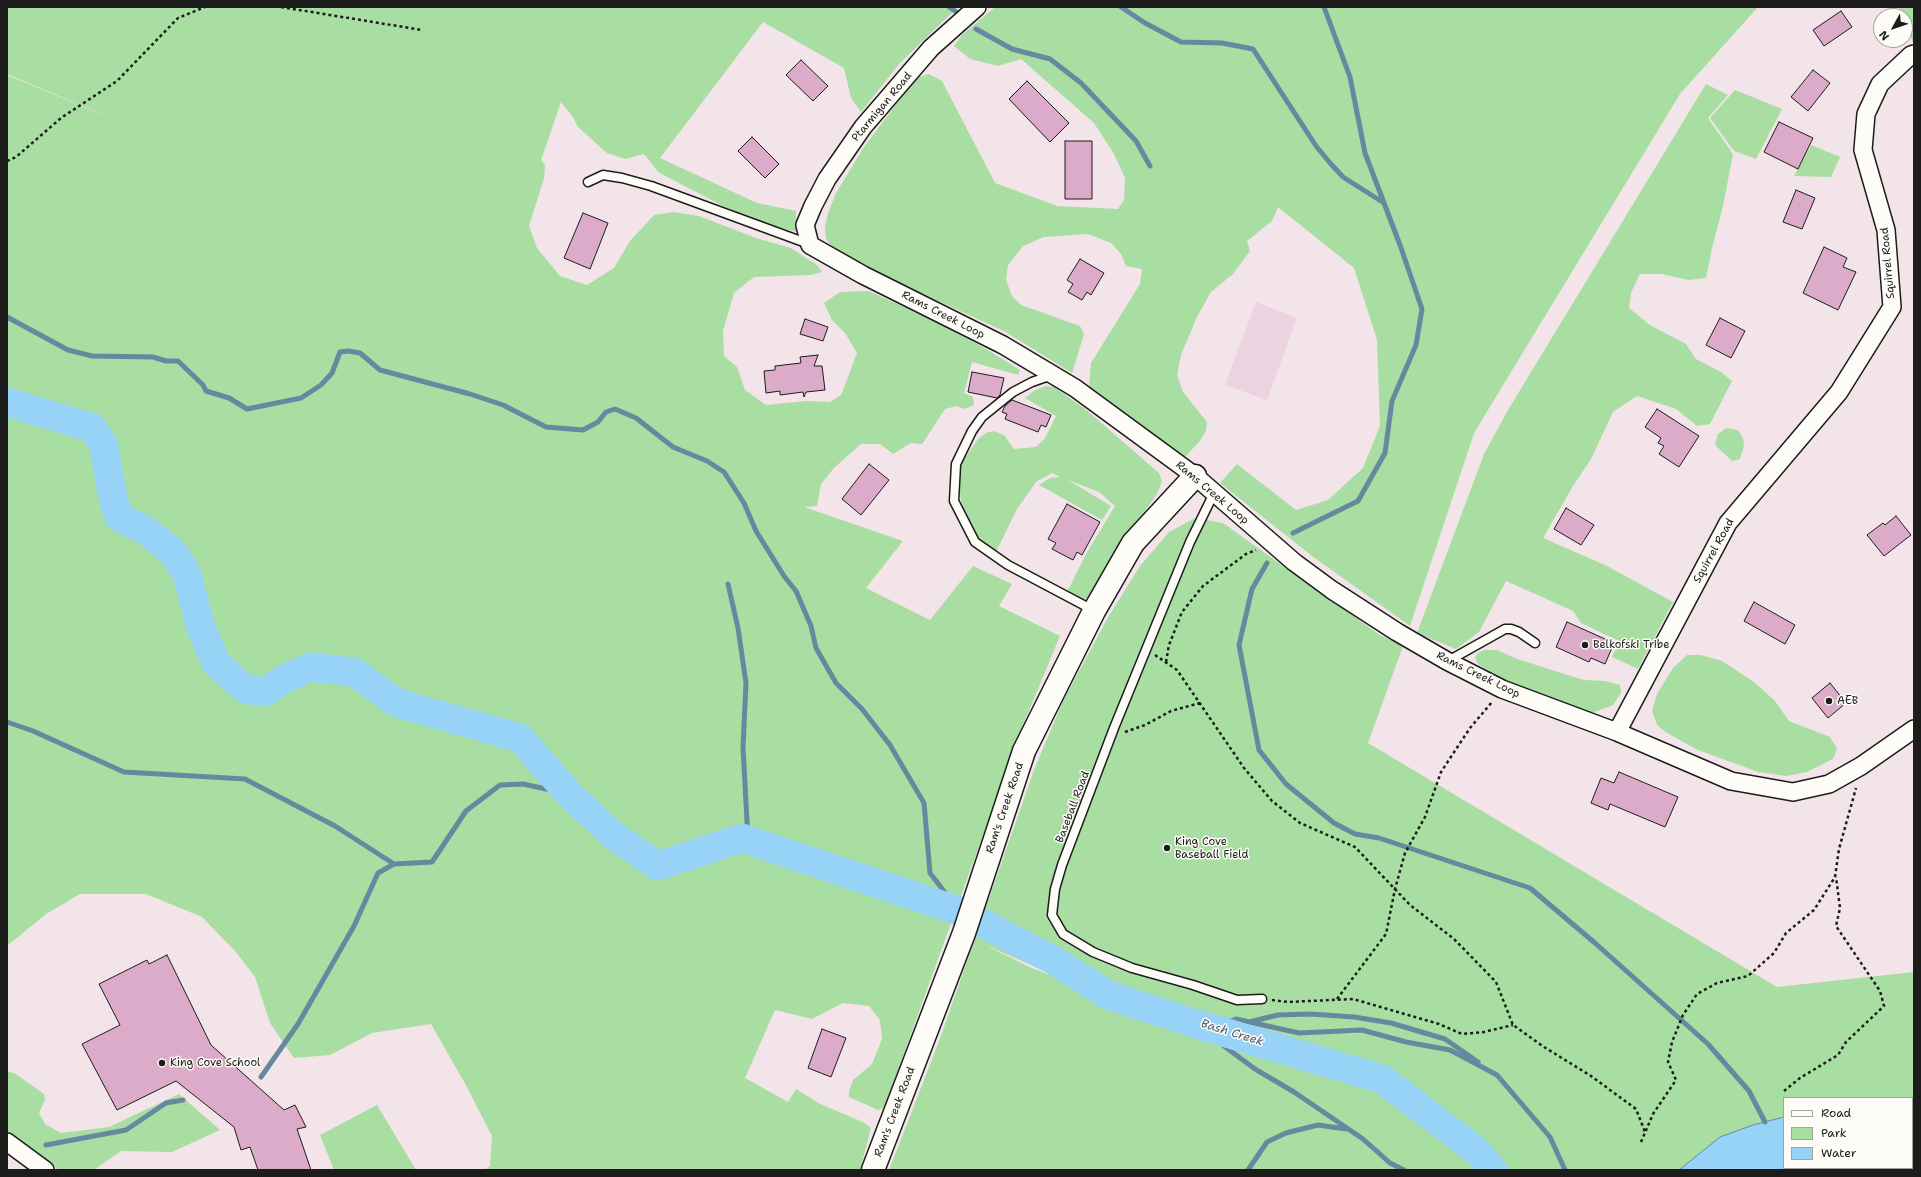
<!DOCTYPE html>
<style>
body{margin:0}
#map{position:relative;width:1921px;height:1177px;overflow:hidden;background:#f3e4ea;font-family:"Shantell Sans",sans-serif}
canvas{display:block}
.frame{position:absolute;inset:0;border:8px solid #1c1c1c;pointer-events:none}
.legend{position:absolute;left:1783px;top:1097px;width:130px;height:72px;box-sizing:border-box;background:#fdfcf7;border:1px solid #a3a29f;margin:0;padding:5px 7px;list-style:none;font-size:12px;color:#1c1c1c}
.legend li{display:flex;align-items:center;gap:8px;height:20px}
.legend b{width:20px;border:1px solid #a3a29f}
.north{position:absolute;left:1873px;top:8px;width:40px;height:40px;box-sizing:border-box;background:#fdfcf7;border:1px solid #a3a29f;border-radius:50%;rotate:230deg;font-size:11px;font-weight:700;line-height:16px;text-align:center;color:#1c1c1c}
.north::after{content:'';display:block;margin:auto;width:14px;height:18px;background:#1c1c1c;clip-path:polygon(50% 0,100% 100%,50% 72%,0 100%)}
</style>
<div id="map">
<canvas width="1921" height="1177"></canvas>
<div class="frame"></div>
<ul class="legend">
<li><b style="height:5px;background:#fdfcf7"></b>Road</li>
<li><b style="height:11px;background:#a8dea1"></b>Park</li>
<li><b style="height:11px;background:#97d2f7"></b>Water</li>
</ul>
<div class="north">N</div>
</div>
<script>
const ctx = document.querySelector('canvas').getContext('2d');
ctx.lineJoin = 'round';
function fillPath(path, color) { ctx.fillStyle = color; ctx.fill(path, 'evenodd'); }
const poly = rows => new Path2D(rows.map(r => 'M' + r).join(''));
function strokePath(path, color, width, dash) { ctx.strokeStyle = color; ctx.lineWidth = width; ctx.lineCap = dash ? 'butt' : 'round'; ctx.setLineDash(dash || []); ctx.stroke(path); }
function label(font, color, halo, rows, align = 'center') {
  ctx.font = font + ' "Shantell Sans",sans-serif'; ctx.lineWidth = 3; ctx.setLineDash([]); ctx.textBaseline = 'middle'; ctx.strokeStyle = halo; ctx.fillStyle = color; for (const [text, x, y, turn = 0] of rows) {
    ctx.save(); ctx.translate(x, y); ctx.rotate((+turn || 0) * Math.PI / 180); ctx.textAlign = isNaN(turn) ? turn : align; if (halo) ctx.strokeText(text, 0, 0); ctx.fillText(text, 0, 0); ctx.restore();
  }
}
fillPath(poly([
 [1256,302,1297,318,1267,400,1225,385]
]), '#ecd3e0');
fillPath(poly([
 [7,7,958,7,900,63,861,112,851,98,844,68,763,22,660,158,757,203,796,211,796,232,763,223,721,205,658,172,644,154,625,159,607,153,578,127,573,117,561,102,541,160,545,165,544,178,529,226,537,248,560,276,587,285,614,268,630,241,654,215,673,212,699,216,756,238,791,248,817,265,822,272,811,275,754,277,734,293,723,331,724,356,737,367,745,390,766,405,806,401,830,402,841,395,857,353,845,333,832,320,824,303,840,292,869,291,930,319,981,346,1020,370,1018,375,972,362,964,393,973,397,974,405,964,409,956,406,945,409,922,444,911,443,893,454,880,444,861,444,834,468,821,484,817,506,804,507,903,541,866,588,930,620,973,566,1012,584,999,606,1060,636,1023,725,884,1108,878,1110,849,1097,849,1091,853,1080,872,1064,882,1039,880,1020,869,1006,843,1003,812,1019,775,1010,745,1078,788,1102,796,1089,820,1104,863,1122,871,1128,860,1170,485,1170,490,1166,492,1136,467,1087,431,1024,372,1033,330,1055,294,1058,270,1023,255,977,236,952,202,917,146,894,80,894,46,914,7,946,7,75,134,128,7,74],
 [995,7,1758,7,1680,94,1474,433,1410,626,1312,556,1220,483,1237,464,1296,510,1328,500,1363,468,1380,426,1377,340,1354,268,1278,207,1272,221,1247,241,1250,251,1233,274,1211,292,1197,317,1181,355,1177,375,1183,392,1207,422,1206,431,1199,442,1185,457,1089,387,1091,363,1140,284,1142,269,1126,266,1121,254,1111,243,1088,234,1044,237,1023,246,1008,265,1006,280,1012,296,1021,305,1080,326,1084,334,1072,373,1004,331,870,270,837,252,826,239,825,227,828,213,836,193,864,147,916,78,929,74,942,81,995,183,1057,206,1118,209,1124,200,1125,178,1114,154,1094,123,1021,59,998,66,970,59,954,46,961,36],
 [1900,7,1914,7,1914,45,1905,23,1905,16,1902,16,1899,8],
 [1706,84,1728,95,1708,118,1733,154,1723,206,1712,248,1706,278,1688,280,1662,274,1640,274,1631,293,1629,308,1650,325,1686,344,1696,359,1721,372,1732,381,1710,424,1697,426,1676,409,1637,396,1613,412,1591,459,1573,486,1543,538,1607,566,1673,602,1638,669,1612,657,1619,641,1581,623,1573,611,1506,581,1479,632,1456,649,1417,633,1484,454,1508,410],
 [1735,90,1782,109,1756,159,1734,151,1710,118],
 [1811,145,1840,157,1831,177,1794,176],
 [1046,386,1054,387,1084,408,1159,473,1162,481,1157,494,1107,565,1092,592,1083,602,1067,592,1086,554,1115,506,1099,492,1068,480,1111,506,1102,520,1039,485,1050,478,1060,477,1052,473,1036,482,1017,509,994,556,980,548,962,510,959,484,961,464,978,439,986,433,993,431,1004,435,1014,449,1036,447,1045,438,1056,416,1025,398,1035,390],
 [1726,428,1738,430,1743,438,1744,446,1740,459,1732,461,1717,447,1715,443,1718,434],
 [1195,518,1223,523,1380,635,1403,646,1368,743,1777,987,1914,972,1914,1124,1912,1127,1912,1098,1784,1098,1784,1168,1878,1168,1876,1170,889,1170,938,1044,1034,770,1063,701,1107,619,1140,566,1169,532],
 [989,947,990,947,1067,981,1034,969],
 [1485,650,1497,650,1517,659,1584,680,1605,681,1620,685,1621,693,1613,705,1592,713,1500,679,1478,664,1475,657,1479,652],
 [1687,655,1701,655,1722,661,1754,682,1775,701,1789,721,1830,737,1837,749,1833,759,1807,772,1786,776,1758,772,1698,750,1667,733,1657,725,1652,711,1657,694,1673,668],
 [7,1071,16,1074,44,1094,45,1100,39,1113,45,1124,61,1133,109,1127,179,1094,220,1130,172,1152,121,1151,94,1170,59,1170,7,1132],
 [377,1105,416,1170,334,1170,320,1135]
]), '#a8dea1');
const water = poly([
 [1784,1117,1784,1168,1846,1168,1845,1170,1679,1170,1720,1137,1753,1125,1784,1117]
]);
fillPath(water, '#97d2f7');
strokePath(water, '#66899f', 1);
strokePath(poly([
 [949,7,958,13],
 [1121,7,1145,23,1181,42,1222,43,1253,49,1316,146,1331,164,1343,177,1384,203],
 [976,29,1012,49,1050,59,1081,83,1136,141,1150,166],
 [7,317,68,350,92,356,153,357,166,361,178,361,203,385,206,391,229,398,247,409,301,398,321,385,332,373,340,352,348,351,360,353,380,370,470,394,503,405,546,427,583,430,598,422,606,412,615,409,636,418,673,447,707,461,724,472,744,503,756,531,784,576,796,591,811,626,816,648,836,683,862,709,890,745,924,803,930,873,959,911],
 [1293,533,1358,501,1385,453,1392,401,1416,345,1422,309,1400,245,1365,153,1350,77,1324,7],
 [1267,563,1252,589,1239,645,1259,750,1286,784,1334,823,1355,834,1379,838,1530,888,1595,943,1708,1044,1749,1091,1765,1122],
 [728,584,738,628,746,683,743,747,748,840],
 [7,722,33,731,124,772,245,779,335,826,394,864],
 [1249,1022,1278,1015,1310,1014,1354,1017,1391,1023,1445,1039,1478,1062],
 [261,1077,298,1024,354,926,378,873,394,864,432,862,466,811,500,785,523,784,569,794],
 [46,1145,126,1130,166,1103,183,1100],
 [1248,1170,1267,1142,1286,1133,1318,1125,1346,1129],
 [1404,1170,1390,1163,1363,1139,1294,1092,1255,1069,1224,1046,1212,1028,1236,1019,1299,1033,1362,1030,1406,1042,1450,1050,1497,1075,1550,1137,1565,1170]
]), '#66899f', 5);
strokePath(poly([
 [7,402,93,428,104,446,112,493,119,517,147,531,174,553,187,574,200,625,216,663,245,689,265,692,286,678,311,667,354,672,397,703,520,738,569,794,614,836,658,866,742,838,959,911,1055,961,1108,995,1193,1023,1382,1079,1477,1151,1493,1170]
]), '#97d2f7', 29);
const building = poly([
 [1841,11,1852,27,1824,46,1813,30,1841,11],
 [801,60,828,86,813,101,786,75,801,60],
 [1813,70,1830,83,1808,111,1791,97,1813,70],
 [1027,81,1069,123,1050,142,1009,99,1027,81],
 [1779,122,1813,138,1798,169,1764,152,1779,122],
 [752,137,779,164,765,178,738,151,752,137],
 [1065,141,1092,141,1092,199,1065,199,1065,141],
 [1796,190,1815,198,1802,229,1783,222,1796,190],
 [583,213,608,223,590,269,564,258,583,213],
 [1824,247,1847,258,1843,267,1856,272,1838,310,1803,293,1824,247],
 [1080,259,1104,273,1091,295,1087,292,1082,300,1068,292,1073,284,1067,280,1080,259],
 [1720,318,1745,331,1731,358,1706,345,1720,318],
 [805,319,828,327,823,341,800,334,805,319],
 [818,355,814,366,822,366,825,390,806,392,804,397,803,392,780,395,780,391,766,393,764,371,775,370,775,366,801,363,800,357,818,355],
 [972,372,1004,378,1000,395,997,398,968,392,972,372],
 [1012,400,1051,415,1046,427,1041,425,1038,432,1005,419,1007,414,1002,412,1005,406,1012,400],
 [1657,409,1699,436,1679,467,1659,454,1664,446,1658,443,1661,438,1645,427,1657,409],
 [869,464,889,480,861,515,842,499,869,464],
 [1067,504,1100,522,1082,555,1077,552,1073,560,1052,549,1056,543,1048,539,1067,504],
 [1566,508,1594,525,1581,545,1554,529,1566,508],
 [1896,516,1911,535,1884,556,1867,535,1883,523,1885,525,1896,516],
 [1754,602,1795,625,1785,644,1744,621,1754,602],
 [1567,622,1614,643,1605,664,1591,658,1589,662,1556,647,1567,622],
 [1830,683,1846,703,1828,718,1812,698,1830,683],
 [1619,772,1678,797,1665,827,1610,804,1608,810,1591,803,1601,778,1614,783,1619,772],
 [167,955,211,1045,284,1110,295,1105,306,1127,297,1129,311,1170,258,1170,250,1147,241,1150,234,1127,176,1081,117,1110,82,1044,120,1025,99,984,147,960,149,964,167,955],
 [822,1029,846,1038,831,1077,808,1068,822,1029]
]);
fillPath(building, '#ddabca');
strokePath(building, '#1c1c1c', 1);
const lane = poly([
 [588,182,603,175,622,178,651,186,809,244],
 [1052,375,1032,382,1013,392,982,417,972,431,956,464,954,501,975,542,1008,565,1093,610],
 [1214,493,1190,542,1114,728,1062,865,1055,889,1052,915,1063,934,1093,952,1132,968,1193,985,1237,1000,1262,999],
 [1448,661,1505,629,1511,629,1519,632,1535,643]
]);
const street = poly([
 [977,7,931,48,863,127,827,179,813,206,805,225,810,245,863,275,1003,345,1075,388,1195,476,1294,562,1332,590,1397,632,1447,661,1502,689,1617,732,1731,781,1793,792,1829,784,1861,766,1914,729],
 [1617,732,1728,523,1839,392,1892,307,1886,230,1863,150,1866,114,1880,84,1911,55,1914,54],
 [7,1142,45,1170]
]);
const secondary = poly([
 [873,1170,964,933,1024,751,1094,611,1133,543,1195,476]
]);
strokePath(lane, '#1c1c1c', 11);
strokePath(street, '#1c1c1c', 20);
strokePath(secondary, '#1c1c1c', 25);
strokePath(poly([
 [281,7,422,30],
 [7,161,16,157,61,118,117,81,178,18,205,7],
 [1155,655,1177,670,1244,768,1272,801,1300,823,1355,847,1410,905,1454,939,1496,982,1513,1025,1544,1047,1591,1076,1636,1109,1645,1132],
 [1166,662,1169,645,1182,612,1203,586,1246,554,1256,550],
 [1125,732,1145,725,1171,711,1200,703],
 [1337,999,1386,934,1395,889,1405,853,1425,817,1441,772,1470,728,1492,702],
 [1272,1000,1288,1002,1353,999,1439,1024,1462,1034,1484,1032,1513,1025],
 [1784,1091,1800,1078,1838,1055,1846,1042,1884,1006,1880,991,1836,926,1840,908,1836,877],
 [1641,1142,1653,1114,1676,1080,1668,1062,1672,1042,1683,1015,1697,994,1717,983,1748,976,1774,953,1786,933,1814,910,1835,877,1839,849,1856,788]
]), '#1c1c1c', 2.5, [3, 3]);
strokePath(lane, '#fdfcf7', 8);
strokePath(street, '#fdfcf7', 17);
strokePath(secondary, '#fdfcf7', 22);
for (const [x, y, r, color] of [
 [1585,645,4,"#1c1c1c"],
 [1829,701,4,"#1c1c1c"],
 [1167,848,4,"#1c1c1c"],
 [162,1063,4,"#1c1c1c"]
]) { const dot = new Path2D(); dot.arc(x, y, r, 0, 2 * Math.PI); ctx.fillStyle = color; ctx.fill(dot); strokePath(dot, '#fdfcf7', 1.5); }
label('11px', '#1c1c1c', '#fdfcf7', [
 ["Ptarmigan Road",882,107,-50],
 ["Squirrel Road",1888,263,-95],
 ["Rams Creek Loop",943,315,27],
 ["Rams Creek Loop",1212,493,40],
 ["Squirrel Road",1714,551,-61],
 ["Rams Creek Loop",1478,675,26],
 ["Baseball Road",1073,807,-69],
 ["Ram's Creek Road",1005,808,-71],
 ["Ram's Creek Road",895,1112,-69]
]);
label('11px', '#1c1c1c', '#fdfcf7', [
 ["Belkofski Tribe",1593,645],
 ["AEB",1837,701],
 ["King Cove",1175,842],
 ["Baseball Field",1175,855],
 ["King Cove School",170,1063]
], 'left');
label('italic 12px', '#475c69', '#fdfcf7', [
 ["Bash Creek",1232,1033,17]
]);
</script>
